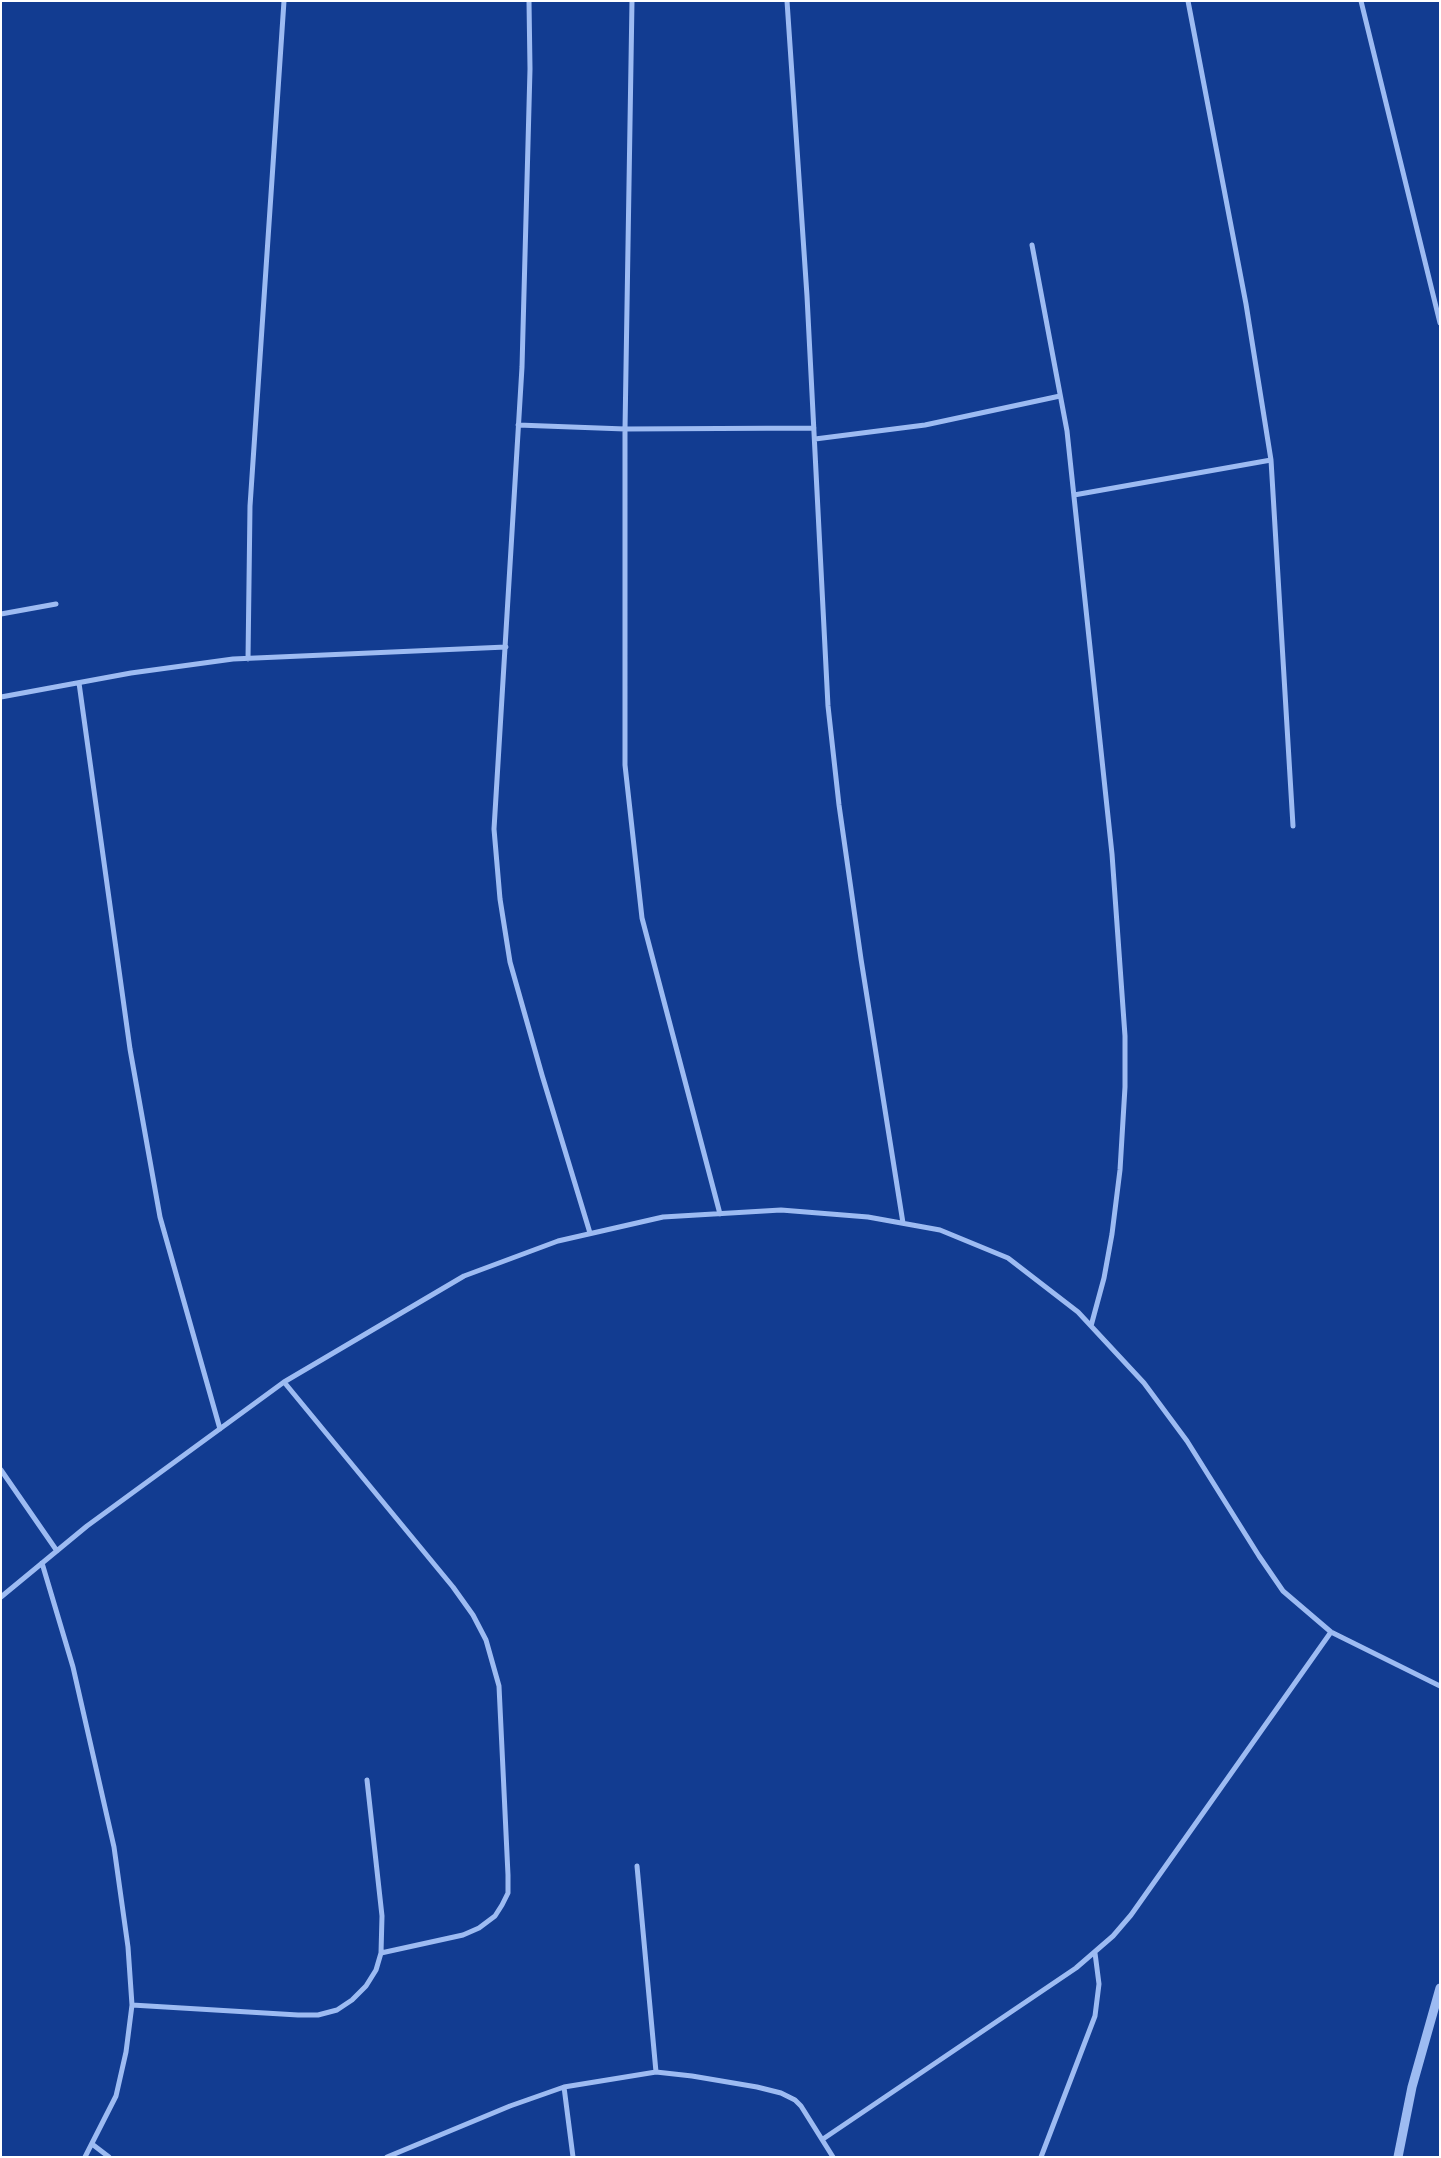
<!DOCTYPE html>
<style>
body{margin:0}
#map{position:relative;width:1441px;height:2158px;overflow:hidden;background:#123c91;font-family:Rubik,sans-serif}
canvas{display:block}
.frame{position:absolute;inset:0;border:2px solid #fff;pointer-events:none}
</style>
<div id="map">
<canvas width="1441" height="2158"></canvas>
<div class="frame"></div>
</div>
<script>
const ctx = document.querySelector('canvas').getContext('2d');
ctx.lineJoin = 'round';
const poly = rows => new Path2D(rows.map(r => 'M' + r).join(''));
function strokePath(path, color, width, dash) { ctx.strokeStyle = color; ctx.lineWidth = width; ctx.lineCap = dash ? 'butt' : 'round'; ctx.setLineDash(dash || []); ctx.stroke(path); }
strokePath(poly([
 [529,1,530,69,522,367,494,829,500,899,510,962,542,1075,590,1233],
 [632,1,625,429,625,765,642,918,720,1214],
 [787,1,807,296,828,706,839,805,861,959,903,1223],
 [1188,1,1246,304,1271,460,1293,826],
 [1361,1,1440,323],
 [1032,245,1067,431,1112,854,1125,1036,1125,1087,1120,1170,1112,1234,1104,1278,1091,1326],
 [518,425,625,429,814,428],
 [815,439,925,425,1060,396],
 [1074,495,1271,460],
 [1,614,56,604],
 [248,659,250,506,284,1],
 [79,683,130,1049,160,1217,220,1429],
 [1,697,131,673,233,659,506,647],
 [284,1382,453,1587,473,1615,486,1640,499,1686,508,1875,508,1893,502,1905,495,1916,479,1928,463,1935,381,1953],
 [1,1470,57,1551],
 [42,1563,73,1667,114,1847,128,1947,132,2005,126,2052,116,2096,85,2157],
 [1,1597,87,1526,284,1382,464,1276,558,1241,663,1217,781,1210,868,1217,940,1230,1008,1258,1078,1312,1144,1383,1187,1441,1259,1556,1283,1591,1331,1632,1440,1686],
 [637,1866,656,2072],
 [132,2005,298,2015,318,2015,337,2010,352,2000,366,1986,376,1970,381,1953,382,1916,367,1780],
 [564,2087,573,2157],
 [823,2139,1076,1968,1113,1936,1131,1915,1331,1632],
 [92,2144,109,2157],
 [387,2157,510,2106,564,2087,656,2072,692,2076,757,2087,781,2093,795,2100,801,2106,833,2157],
 [1041,2157,1095,2016,1099,1984,1095,1953]
]), '#9dbbf2', 5);
strokePath(poly([
 [1398,2157,1412,2087,1440,1988]
]), '#9dbbf2', 9);
</script>
